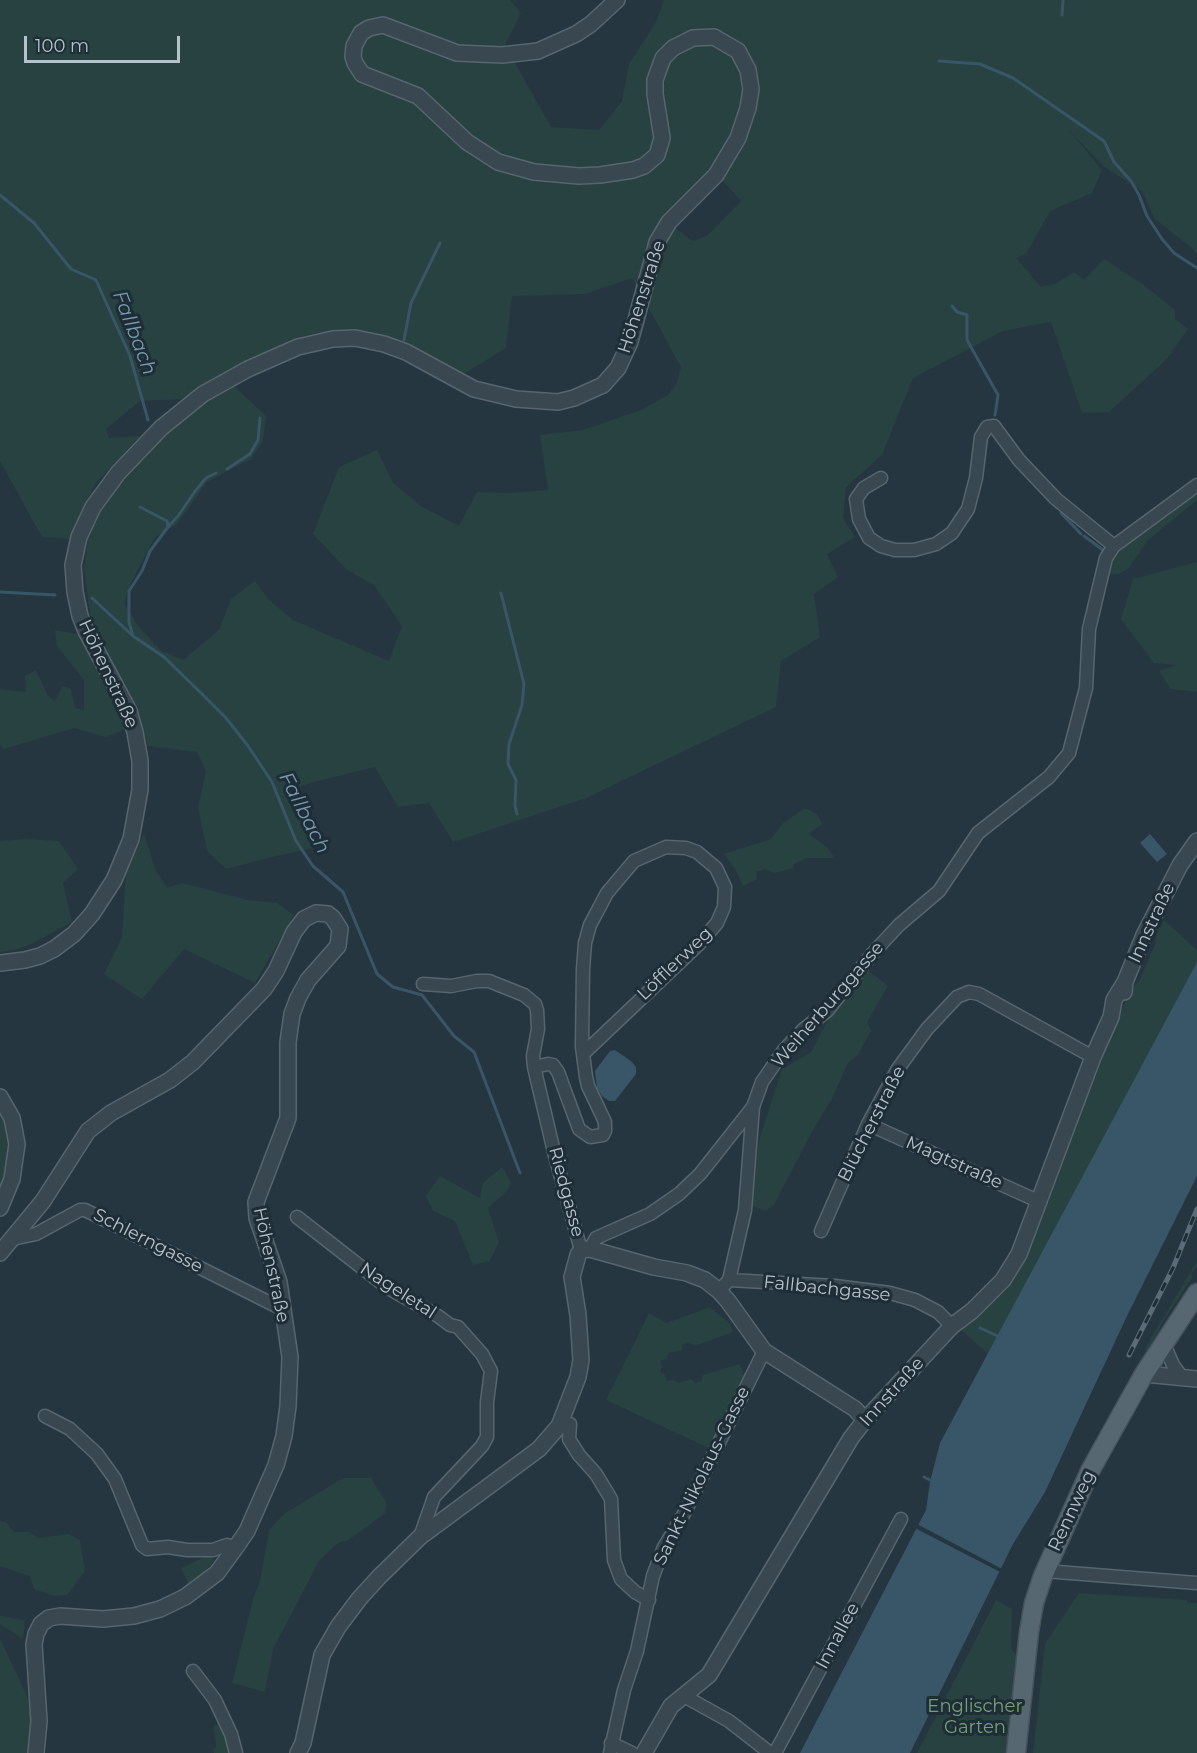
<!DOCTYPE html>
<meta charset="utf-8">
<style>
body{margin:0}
#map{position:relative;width:1197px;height:1753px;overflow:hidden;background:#253641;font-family:Montserrat,sans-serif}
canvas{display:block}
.scale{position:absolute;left:24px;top:36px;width:156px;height:27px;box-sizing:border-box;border:3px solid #b6c2cb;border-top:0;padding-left:8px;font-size:18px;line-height:21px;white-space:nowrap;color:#b6c2cb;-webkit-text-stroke:4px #1e2d36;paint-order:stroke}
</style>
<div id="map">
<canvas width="1197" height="1753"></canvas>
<div class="scale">100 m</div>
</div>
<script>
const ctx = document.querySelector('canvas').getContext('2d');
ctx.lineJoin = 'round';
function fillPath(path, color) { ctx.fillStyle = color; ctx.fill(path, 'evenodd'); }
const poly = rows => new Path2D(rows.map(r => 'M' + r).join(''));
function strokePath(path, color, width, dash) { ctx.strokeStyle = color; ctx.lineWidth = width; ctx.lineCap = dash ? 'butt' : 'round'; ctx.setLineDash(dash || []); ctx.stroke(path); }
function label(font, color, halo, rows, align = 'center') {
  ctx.font = font + ' Montserrat,sans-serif'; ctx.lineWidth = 6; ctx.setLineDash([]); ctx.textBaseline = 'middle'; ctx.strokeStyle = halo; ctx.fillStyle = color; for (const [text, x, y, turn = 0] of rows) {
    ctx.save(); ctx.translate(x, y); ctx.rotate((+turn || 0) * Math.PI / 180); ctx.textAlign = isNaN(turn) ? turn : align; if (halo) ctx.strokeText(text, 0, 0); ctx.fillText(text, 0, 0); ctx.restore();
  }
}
fillPath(poly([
 [0,0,510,0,521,13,505,45,551,127,599,130,622,101,629,64,656,22,664,0,1197,0,1197,255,1192,248,1155,219,1142,191,1103,166,1068,129,1102,170,1092,193,1050,211,1026,254,1016,258,1041,287,1055,284,1074,272,1084,280,1104,259,1144,285,1175,310,1175,319,1188,329,1167,359,1109,412,1082,413,1051,322,1003,331,913,378,882,455,846,487,843,518,855,537,827,554,838,577,814,594,820,637,781,661,776,707,586,798,453,842,429,803,398,807,375,767,310,783,287,792,314,848,277,856,226,869,207,851,198,808,206,771,197,752,148,746,138,709,101,641,90,614,84,568,89,533,105,502,158,440,205,401,233,385,266,416,263,441,251,459,207,482,176,525,155,537,131,583,124,603,139,627,160,650,183,660,219,630,231,599,255,581,269,600,293,620,389,661,402,626,374,585,347,570,313,534,339,467,377,450,393,483,421,506,459,526,477,492,509,493,548,490,540,435,583,430,641,410,668,395,677,382,681,367,632,278,585,294,512,296,506,348,462,375,362,332,340,330,307,335,268,351,214,378,181,399,140,401,106,429,109,438,140,436,95,484,71,539,42,537,0,461],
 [722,180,741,201,707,236,693,241,675,228],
 [1197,490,1197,500,1148,540,1129,568,1119,574,1109,575,1113,561,1125,546,1187,501],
 [1197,562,1197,692,1171,689,1159,671,1176,665,1154,663,1121,619,1133,579],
 [55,630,81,635,128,728,106,737,74,728,4,749,0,745,0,689,26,692,25,676,36,670,48,696,55,701,62,686,71,689,75,708,84,710,84,680,57,646],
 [805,808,817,814,822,824,809,834,827,847,835,858,807,858,794,864,793,868,775,873,765,869,756,872,757,879,743,886,735,869,724,854,771,839,783,823],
 [144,834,156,871,167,888,182,883,248,900,277,903,294,915,255,983,184,949,142,999,104,974,122,937,126,871],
 [25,839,59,841,78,869,63,883,72,922,33,943,16,950,0,952,0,841],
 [1164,920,1197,950,1197,962,988,1354,961,1330,1009,1288,1130,990,1139,981,1155,945,1157,933],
 [868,970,888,986,867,1022,871,1031,858,1055,848,1063,832,1099,815,1126,774,1205,765,1211,751,1205,759,1140,782,1069,811,1052,826,1024],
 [0,1110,4,1116,10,1140,10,1166,0,1196],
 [502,1167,511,1182,508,1190,488,1208,499,1242,490,1261,473,1265,455,1221,433,1211,426,1196,440,1176,480,1198,483,1183],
 [1197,1261,1197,1266,1191,1274,1193,1276,1164,1320,1147,1352,1145,1350,1148,1343],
 [710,1307,730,1324,733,1332,694,1346,689,1342,683,1344,682,1350,669,1353,666,1359,660,1361,662,1367,660,1372,665,1375,667,1381,673,1380,679,1383,691,1379,695,1383,701,1381,703,1375,740,1364,744,1376,739,1395,713,1450,606,1400,649,1313,666,1323],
 [343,1478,371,1478,386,1502,385,1513,350,1539,338,1543,319,1561,273,1649,265,1692,232,1683,253,1599,260,1581,269,1530,284,1514],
 [0,1521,6,1522,14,1532,29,1532,39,1538,69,1534,80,1540,85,1571,67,1595,54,1596,34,1589,30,1576,0,1566],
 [209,1555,214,1560,212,1564,189,1585,181,1568],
 [1079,1593,1187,1600,1187,1603,1197,1603,1197,1753,1033,1753,1045,1644],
 [996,1600,1012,1609,1011,1649,1017,1655,1008,1753,917,1753],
 [0,1616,25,1620,23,1639,0,1624],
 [0,1638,32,1707,29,1753,0,1753],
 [222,1724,230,1753,214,1753,213,1748,216,1748,214,1725]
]), '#274240');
fillPath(poly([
 [1150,834,1167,854,1157,862,1140,843],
 [1197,962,1197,1176,1127,1316,1045,1492,1013,1544,910,1753,800,1753,926,1510,930,1482,940,1443],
 [615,1050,631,1061,636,1067,636,1074,615,1101,609,1101,602,1096,597,1088,595,1071,610,1051]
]), '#385668');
fillPath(poly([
 [915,1523,1004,1570,1002,1573,913,1527]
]), '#253641');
strokePath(poly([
 [1062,15,1063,0],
 [939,61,980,64,1013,78,1104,141,1114,162,1131,181,1139,195,1147,216,1162,239,1174,253,1197,268],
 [0,195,34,223,71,269,96,280,130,356,148,420],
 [952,306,957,312,967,315,967,340,998,395,995,415],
 [404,340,411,303,440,243],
 [227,469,250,454,258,440,260,418],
 [140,507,167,521,168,527,150,551,142,571,129,591,129,622,133,636,164,657,203,695,226,718,248,746,272,782,296,841,313,866,343,892,377,974,393,987,422,995,454,1036,474,1052,520,1173],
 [1061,513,1081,534],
 [168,527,178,516,196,490,206,478,216,473],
 [1084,536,1103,550],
 [0,592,55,595],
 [501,593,524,684,522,705,509,744,508,764,516,780,515,806,517,814],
 [92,598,133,636],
 [980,1328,1000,1337],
 [924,1477,930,1480]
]), '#385668', 3);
const minor = poly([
 [881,478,864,488,856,499,859,519,869,538,881,546,895,550,914,550,936,544,952,533,968,509,976,478,981,437,987,427,994,426,1019,460,1056,499,1114,546],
 [423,984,451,986,477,981,489,981,524,995,535,1004,537,1010,538,1029,533,1056,534,1067,555,1156,581,1250],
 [534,1067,548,1064,553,1065,558,1072,579,1129,590,1137,603,1135,605,1131,605,1122,588,1086,586,1077,583,1054,582,1047,583,969,585,943,590,925,607,893,634,861,666,847,686,848,697,852,716,868,725,887,724,907,717,923,699,944,583,1054],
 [868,1124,1040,1202],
 [297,1217,388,1288,438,1316,450,1325,458,1327,482,1354,491,1371,487,1402,487,1437,482,1446,434,1497,420,1537],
 [821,1231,868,1124,897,1070,927,1029,957,997,969,992,979,994,1093,1057],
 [12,1239,36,1234,80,1210,85,1210,282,1309],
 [590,1249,596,1238,650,1214,679,1194,700,1174,753,1107],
 [729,1280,835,1286,890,1293,915,1300,938,1312,952,1326],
 [719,1291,729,1280,745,1210,753,1107,762,1082,784,1050,804,1029,827,1011,873,953,899,925,939,891,978,833,1049,777,1069,753,1086,688,1089,629,1106,558,1114,546,1197,485],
 [1164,1344,1173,1365,1182,1377],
 [45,1416,70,1429,97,1454,115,1479,142,1545,147,1549,168,1547,187,1550,213,1550,227,1545,236,1547],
 [570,1424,569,1439,579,1455,596,1474,611,1499,614,1560,621,1579,635,1592,649,1600],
 [1045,1571,1197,1583],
 [193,1671,215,1700,231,1734,236,1753],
 [684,1696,729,1721,770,1753],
 [611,1743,632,1753],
 [610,1753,624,1690,637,1651,653,1576,664,1547,685,1512,764,1351],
 [775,1753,901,1519]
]);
const tertiary = poly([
 [0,963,25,960,40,956,54,949,74,934,92,914,114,880,131,839,140,790,140,761,135,732,129,711,86,631,80,616,75,592,73,565,79,537,93,507,118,473,161,428,203,394,248,369,298,347,333,339,355,338,384,344,406,352,474,389,516,399,558,402,574,398,603,385,618,368,630,342,657,242,669,222,716,175,738,138,748,108,751,89,748,70,738,51,714,37,693,38,673,48,663,58,655,80,655,94,662,138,657,155,644,166,633,170,600,175,579,176,534,172,498,162,467,142,418,96,362,74,355,63,353,57,354,46,361,33,369,28,383,25,457,53,502,55,538,51,576,34,591,24,617,0],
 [1124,992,1125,982,1144,935,1180,865,1197,841],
 [0,1097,12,1118,17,1144,12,1179,0,1208],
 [0,1253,43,1201,88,1131,111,1113,170,1080,193,1062,264,989,276,971,294,932,304,919,316,913,328,914,333,918,340,929,338,946,308,980,298,998,292,1014,288,1042,288,1118,256,1202,257,1218,279,1282,290,1357,288,1406,284,1436,276,1465,247,1531,236,1547,217,1573,185,1597,160,1609,134,1616,103,1619,60,1616,49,1618,41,1624,36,1634,34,1644,39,1721,36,1753],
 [1144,1374,1197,1379],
 [298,1753,303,1743,322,1655,338,1627,359,1599,379,1577,420,1537,539,1449,559,1426,578,1377,581,1360,578,1315,572,1277,578,1255,581,1250,590,1249,654,1267,687,1273,705,1280,719,1291,728,1301,764,1351,855,1409,865,1420],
 [644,1753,671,1706,709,1675,851,1438,865,1420,952,1326,972,1311,1003,1280,1019,1254,1093,1057,1111,1017,1114,1000,1125,982]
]);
const primary = poly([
 [1016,1753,1029,1632,1034,1603,1043,1576,1090,1471,1144,1374,1197,1293]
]);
strokePath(minor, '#57656e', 15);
strokePath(tertiary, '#57656e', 18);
strokePath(primary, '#46535d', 21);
strokePath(minor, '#394751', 12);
strokePath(tertiary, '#394751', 15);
strokePath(primary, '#576771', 18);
const rail = poly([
 [1129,1355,1173,1268,1197,1209]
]);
strokePath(rail, '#5b6c78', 5);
strokePath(rail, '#1e2d36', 3, [9]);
label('18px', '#b6c2cb', '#1e2d36', [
 ["Höhenstraße",642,297,-72],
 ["Höhenstraße",108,674,65],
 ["Innstraße",1152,923,-65],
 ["Löfflerweg",675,964,-44],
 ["Weiherburggasse",828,1005,-49],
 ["Blücherstraße",872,1124,-63],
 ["Magtstraße",954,1163,24],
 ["Riedgasse",566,1192,75],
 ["Schlerngasse",148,1241,27],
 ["Höhenstraße",271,1265,78],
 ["Fallbachgasse",827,1289,6],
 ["Nageletal",398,1291,33],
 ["Innstraße",892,1392,-48],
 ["Sankt-Nikolaus-Gasse",702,1476,-64],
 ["Rennweg",1072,1511,-65],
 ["Innallee",838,1636,-62]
]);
label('18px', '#73a175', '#1e2d36', [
 ["Englischer",975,1707],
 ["Garten",975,1728]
]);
label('italic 20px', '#7599af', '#1e2d36', [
 ["Fallbach",134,333,69],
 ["Fallbach",304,813,63]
]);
</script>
